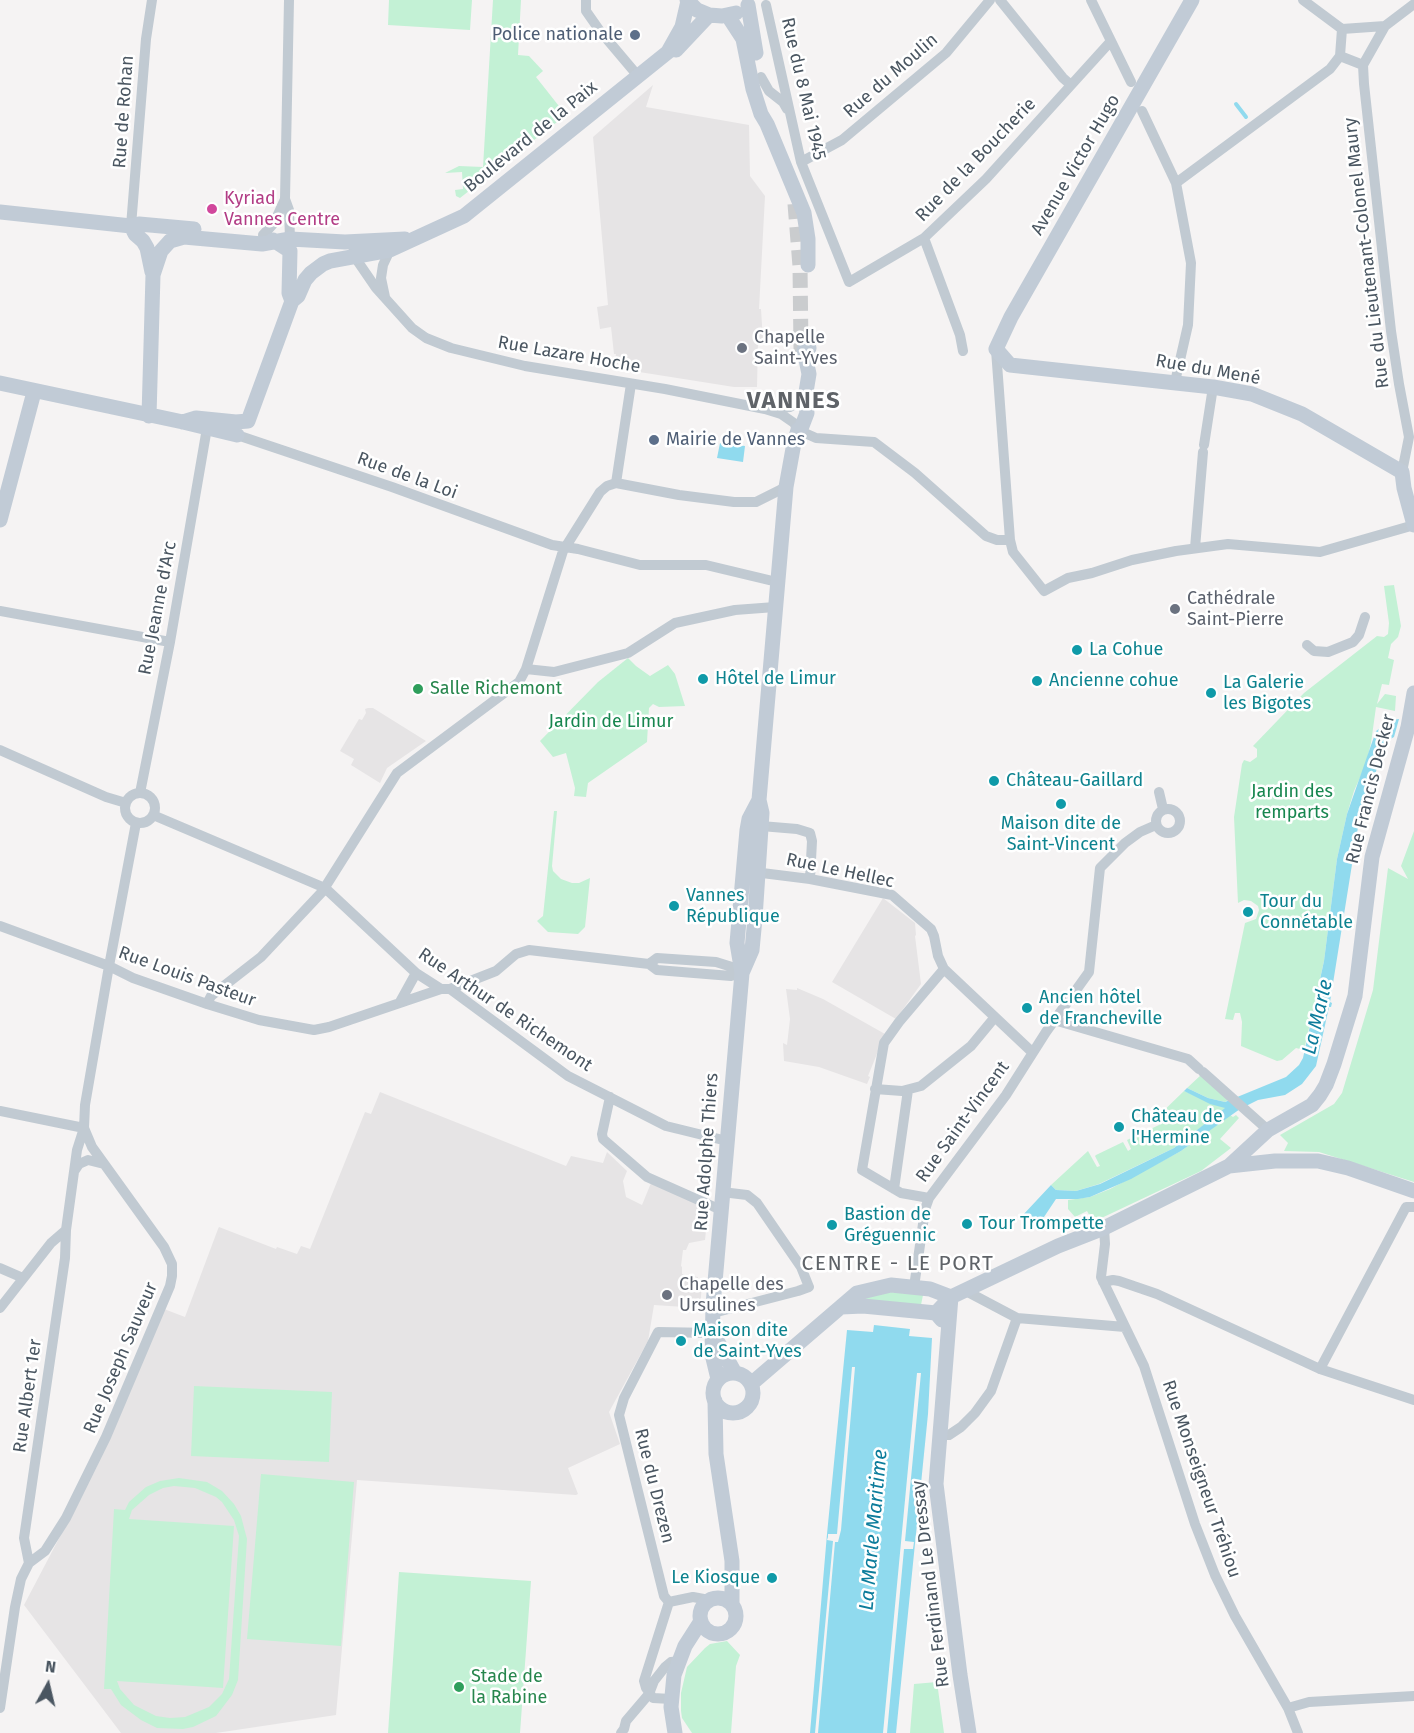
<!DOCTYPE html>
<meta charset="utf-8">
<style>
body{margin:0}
#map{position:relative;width:1414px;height:1733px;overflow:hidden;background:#f5f3f3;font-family:"Fira Sans",sans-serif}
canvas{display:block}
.north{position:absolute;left:18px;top:1655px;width:60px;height:60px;-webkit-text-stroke:4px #fff;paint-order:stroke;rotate:8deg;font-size:16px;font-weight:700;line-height:24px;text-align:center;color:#4a5661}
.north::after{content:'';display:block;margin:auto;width:21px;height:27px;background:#4a5661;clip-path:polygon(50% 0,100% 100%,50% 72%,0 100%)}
</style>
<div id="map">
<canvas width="1414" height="1733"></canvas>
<div class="north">N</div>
</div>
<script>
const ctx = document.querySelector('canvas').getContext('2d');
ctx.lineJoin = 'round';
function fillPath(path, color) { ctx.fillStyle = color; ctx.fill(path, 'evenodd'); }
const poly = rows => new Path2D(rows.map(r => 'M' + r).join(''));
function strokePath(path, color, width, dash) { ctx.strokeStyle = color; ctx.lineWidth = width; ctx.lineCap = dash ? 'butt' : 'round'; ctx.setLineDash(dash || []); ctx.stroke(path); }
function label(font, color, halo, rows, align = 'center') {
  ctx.font = font + ' "Fira Sans",sans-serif'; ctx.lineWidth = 5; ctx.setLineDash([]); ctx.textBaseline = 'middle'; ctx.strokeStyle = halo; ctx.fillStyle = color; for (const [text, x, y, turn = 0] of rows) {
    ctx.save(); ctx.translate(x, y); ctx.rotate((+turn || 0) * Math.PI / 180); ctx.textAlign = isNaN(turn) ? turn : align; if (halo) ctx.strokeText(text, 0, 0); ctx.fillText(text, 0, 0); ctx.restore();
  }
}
fillPath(poly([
 [653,85,646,107,749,125,750,176,765,196,759,309,761,309,763,341,758,342,757,387,734,387,614,368,616,354,614,354,611,327,600,329,597,307,608,305,593,137],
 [368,708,373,708,426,741,387,768,380,783,351,765,354,759,340,751,359,719,362,720,366,713,365,709],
 [883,898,915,923,916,935,915,936,921,984,896,1019,832,982],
 [797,988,823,999,885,1034,868,1076,870,1077,867,1084,819,1067,784,1061,783,1043,787,1045,790,1019,786,989,797,990],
 [380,1092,566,1166,571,1156,603,1163,607,1152,627,1171,623,1181,626,1197,642,1205,651,1183,703,1205,708,1212,705,1240,689,1243,686,1250,683,1250,681,1266,682,1267,682,1274,698,1277,697,1284,702,1284,700,1308,654,1305,648,1341,609,1412,620,1444,568,1468,578,1494,576,1495,357,1480,336,1715,216,1733,121,1733,24,1605,97,1466,164,1309,185,1317,218,1229,219,1227,276,1249,277,1247,297,1254,301,1246,310,1249,365,1112,371,1114]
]), '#e6e4e5');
fillPath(poly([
 [389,0,472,0,470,30,388,25],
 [493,0,521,0,518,55,529,56,543,71,536,77,566,115,460,198,456,196,455,190,463,189,462,172,445,173,459,166,483,167],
 [1394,585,1401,626,1398,637,1391,644,1388,658,1394,660,1389,685,1382,684,1377,704,1385,694,1396,696,1395,711,1376,707,1371,743,1366,764,1354,791,1347,814,1337,859,1324,961,1304,1050,1296,1048,1282,1060,1277,1061,1241,1046,1242,1022,1240,1013,1235,1013,1233,1020,1225,1019,1245,923,1256,919,1259,910,1258,906,1251,901,1244,900,1238,903,1234,817,1242,764,1244,760,1250,762,1257,757,1257,749,1253,746,1304,693,1377,636,1384,637,1388,634,1389,623,1384,586],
 [628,658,636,666,650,676,668,665,675,674,685,706,659,707,653,704,649,708,647,742,588,783,586,797,574,796,575,788,566,753,553,757,540,741,598,682],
 [554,811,557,811,552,866,553,871,561,879,572,883,579,883,590,878,585,927,578,934,548,932,537,921,543,916],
 [1414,831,1414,1182,1319,1152,1284,1151,1288,1143,1280,1135,1334,1104,1342,1093,1373,990,1388,868,1408,879,1401,866],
 [1201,1075,1228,1100,1225,1102,1208,1098,1187,1088],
 [1184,1091,1226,1108,1174,1148,1099,1184,1076,1191,1056,1190,1051,1185,1088,1151,1097,1167,1100,1166,1095,1156,1096,1155,1123,1142,1128,1151,1131,1149,1127,1140,1159,1125,1156,1118],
 [1230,1115,1233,1117,1236,1115,1239,1118,1220,1139,1231,1148,1201,1171,1093,1222,1087,1211,1075,1217,1068,1209,1068,1200,1090,1197,1110,1189,1181,1151],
 [891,1292,923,1295,921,1305,854,1300],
 [194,1386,332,1392,329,1462,191,1456],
 [261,1474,354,1482,341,1646,247,1639],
 [179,1478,207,1482,222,1491,234,1504,241,1516,247,1539,238,1680,232,1695,216,1716,193,1727,183,1729,157,1728,141,1720,121,1705,111,1689,104,1689,114,1509,125,1510,129,1502,146,1487,160,1481],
 [174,1486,195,1488,216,1497,222,1502,234,1520,239,1536,229,1679,222,1694,209,1707,185,1717,170,1718,156,1716,134,1705,120,1689,117,1681,223,1688,234,1526,129,1519,132,1510,149,1495,163,1488],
 [399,1572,531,1581,520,1733,388,1733],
 [727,1641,740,1655,736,1666,731,1733,692,1733,682,1718,681,1711,681,1693,687,1667,705,1648,710,1644],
 [937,1682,944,1733,910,1733,914,1684]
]), '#c3f1d5');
fillPath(poly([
 [720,443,745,446,743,462,717,458],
 [1399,719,1394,737,1385,742,1359,827,1358,827,1330,1002,1332,1003,1331,1007,1329,1007,1316,1066,1302,1084,1285,1095,1258,1100,1240,1109,1181,1151,1131,1179,1090,1197,1078,1199,1056,1199,1036,1229,1028,1221,1025,1222,1022,1216,1051,1185,1056,1190,1076,1191,1100,1184,1174,1148,1225,1108,1210,1104,1184,1091,1187,1088,1208,1098,1225,1102,1286,1077,1299,1065,1303,1058,1324,961,1337,859,1347,814,1376,731,1392,720],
 [874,1325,910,1329,909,1336,932,1338,928,1414,896,1733,810,1733,827,1534,847,1330,873,1332]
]), '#90daee');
fillPath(poly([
 [852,1367,855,1367,841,1530,838,1542,835,1542,818,1733,815,1733,833,1541,827,1540,828,1537,828,1534,837,1534],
 [917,1373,921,1373,905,1541,914,1542,913,1549,904,1549,887,1733,883,1733]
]), '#f5f3f3');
strokePath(poly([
 [1236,104,1246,117]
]), '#90daee', 4);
strokePath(poly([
 [795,204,800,266,801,348,804,350]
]), '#caccce', 15, [15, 8]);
strokePath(poly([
 [289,0,285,199,289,210,290,239],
 [586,0,586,11,600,31,638,76],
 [1000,0,1063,78,1071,85],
 [1091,0,1131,82],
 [1303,0,1342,29],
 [766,5,801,162,849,282,924,238,986,179,1111,41],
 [1342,29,1385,26],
 [1340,56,1342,29],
 [1340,56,1363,65],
 [761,77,769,91,783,102,787,109],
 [1142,111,1176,183,1191,263,1188,325,1175,382],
 [801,162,842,140,946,53,990,0],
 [1176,183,1330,69,1340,56],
 [131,226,146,39,152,0],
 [263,235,274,223,285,199],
 [924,238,960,335,963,351],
 [352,253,376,288,412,328,426,338,451,348,525,366,665,389,765,409,781,414,794,423,798,430,816,438,874,442,915,473,986,536,997,540,1010,540],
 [385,297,381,278,383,265,390,250],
 [996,350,1010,540,1013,552,1044,591,1068,578,1092,573,1132,560,1176,551,1228,544,1320,552,1414,525],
 [772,409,790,407,805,398],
 [237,435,392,487,552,545,578,549,640,565,706,565,777,582],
 [1204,445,1213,387],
 [1402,472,1409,437,1399,384,1391,331,1364,84,1363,65,1385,26,1414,4],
 [616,483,631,384],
 [1195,548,1203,452],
 [0,611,170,642],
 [1307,645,1314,651,1328,652,1353,642,1359,635,1365,617],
 [526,669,554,672,628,653,675,623,735,610,775,607],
 [0,750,106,797,126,803],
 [1159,792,1163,809],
 [140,793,170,642,207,428],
 '125 808a15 15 0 1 1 30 0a15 15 0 1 1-30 0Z',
 '1156 821a12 12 0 1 1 24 0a12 12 0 1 1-24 0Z',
 [153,815,325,888,416,973,441,989,450,989,568,1076,666,1126,727,1141],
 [761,826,797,829,810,833,812,841,810,879],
 [754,872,810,879,892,895,931,929,934,936,938,956,944,969,1032,1052],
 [0,926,109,966,133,978,207,1004,259,1020,314,1030,329,1027,441,989],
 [649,964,657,958,716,962,732,967,742,973],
 [450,989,496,971,516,954,529,950,649,964,657,970,731,976,742,973],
 [400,1002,416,973],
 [207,1004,211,996,261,957,322,892,397,773,519,682,526,669,563,551,600,492,607,486,616,483,679,495,734,502,756,502,786,487],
 [1054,1020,1188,1059,1199,1069],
 [1203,1072,1268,1130],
 [875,1089,902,1091,921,1086,971,1046,995,1017],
 [610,1097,602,1134,603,1139,647,1177,721,1210],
 [0,1111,84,1128],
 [75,1170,79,1164,88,1160,104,1164],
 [894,1189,908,1090],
 [929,1198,901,1193,862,1170,884,1043,899,1022,944,969],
 [924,1212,929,1198,1006,1095,1046,1032,1089,972,1100,868,1125,843,1140,832,1156,825],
 [1104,1228,1105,1244,1101,1277,1144,1366,1195,1524,1215,1575,1235,1616,1288,1708,1298,1733],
 [0,1268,23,1278],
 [1103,1282,1113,1280,1119,1281,1157,1294,1320,1369,1414,1400],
 [914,1287,924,1217],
 [964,1290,1017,1318,1125,1327],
 [0,1308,51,1243,66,1230],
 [713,1313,798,1291,809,1287,801,1267,757,1203,747,1195,722,1192],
 [1320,1369,1406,1207,1414,1207],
 [940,1435,949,1435,961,1427,975,1413,991,1391,1017,1318],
 [29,1563,45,1551,66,1518,106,1437,170,1286,172,1276,172,1264,164,1247,92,1147,84,1128,85,1105,109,966,136,823],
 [669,1602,664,1596,619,1415,624,1398,658,1332,713,1333],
 [671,1699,653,1698,646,1688,644,1681,669,1602,693,1597,709,1600],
 [0,1708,15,1607,21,1579,29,1563,24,1538,65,1258,66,1230,77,1150,84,1128],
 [1288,1708,1309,1702,1414,1696],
 [621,1733,624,1729,626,1721,649,1694,654,1681,665,1667,671,1662,681,1661]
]), '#c1cad2', 10);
strokePath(poly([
 [687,0,697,10,709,15,722,16,736,13],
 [1192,0,1011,317,996,349,1010,365,1213,387,1252,394,1302,414,1402,472,1404,488,1414,525],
 [748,5,756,53],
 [728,16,743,39,753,89,761,114,767,124,804,213,808,239,808,265],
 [676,50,709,15],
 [0,212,131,226,139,224,194,229],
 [131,226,135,234,143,241,147,248,152,272],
 [273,240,290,251,289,293,292,301],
 [0,383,183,422,237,435],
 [149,416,153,275,161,251,170,241,184,237,262,244,290,239,345,242,405,239],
 [183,422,196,418,236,422,248,421,292,301,298,296,305,280,311,273,323,264,330,261,390,250,464,216,668,52,682,27,688,1],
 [0,520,34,392],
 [742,973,752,950,755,918,762,813,759,800,786,487,794,443,798,430,802,426,807,413,805,398,809,374,804,350,809,348],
 [1229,1166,1275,1161,1318,1161,1348,1168,1414,1191],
 [951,1297,936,1484,960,1675,969,1733],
 [841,1307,863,1306,936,1313,942,1320],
 [936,1313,951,1297,1058,1246,1104,1228,1229,1166,1268,1130,1312,1105,1320,1095,1326,1085,1334,1064,1355,996,1372,857,1408,727,1414,693],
 [713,1333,735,1373],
 '713 1393a20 20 0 1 1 40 0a20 20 0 1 1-40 0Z',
 [718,1379,712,1354,713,1305,742,973,737,943,747,830,749,819,759,800],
 [751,1384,857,1293,891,1285,930,1289,951,1297],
 [715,1401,716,1454,732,1561,732,1604],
 '700 1616a18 18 0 1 1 36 0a18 18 0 1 1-36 0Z',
 [675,1733,671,1707,674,1675,685,1646,701,1621]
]), '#c1cbd6', 15);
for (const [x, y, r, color] of [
 [635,35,6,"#5c6f8a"],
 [212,209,6,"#d1479c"],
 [742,348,6,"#6b7280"],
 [654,440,6,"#5c6f8a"],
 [1175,609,6,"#6b7280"],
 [1077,650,6,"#0f9aa8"],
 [703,679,6,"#0f9aa8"],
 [1037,681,6,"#0f9aa8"],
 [418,689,6,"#2e9e5b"],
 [1211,693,6,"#0f9aa8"],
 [994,781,6,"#0f9aa8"],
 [1061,804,6,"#0f9aa8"],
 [674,906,6,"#0f9aa8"],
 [1248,912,6,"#0f9aa8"],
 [1027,1008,6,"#0f9aa8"],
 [1119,1127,6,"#0f9aa8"],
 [967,1224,6,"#0f9aa8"],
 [832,1225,6,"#0f9aa8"],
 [667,1295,6,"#6b7280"],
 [681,1341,6,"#0f9aa8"],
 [772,1578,6,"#0f9aa8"],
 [459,1687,6,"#2e9e5b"]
]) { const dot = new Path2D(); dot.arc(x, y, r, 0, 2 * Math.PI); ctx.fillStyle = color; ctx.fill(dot); strokePath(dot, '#fff', 2); }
label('18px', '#4e5e75', '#fff', [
 ["Police nationale",623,35],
 ["Mairie de Vannes",666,440,"left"]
], 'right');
label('18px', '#4a5661', '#fff', [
 ["Rue du Moulin",891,76,-41],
 ["Rue du 8 Mai 1945",803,89,77],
 ["Rue de Rohan",124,112,-86],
 ["Boulevard de la Paix",531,137,-39],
 ["Rue de la Boucherie",976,160,-46],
 ["Avenue Victor Hugo",1076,165,-60],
 ["Rue du Lieutenant-Colonel Maury",1367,253,-97],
 ["Rue Lazare Hoche",569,355,10],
 ["Rue du Mené",1208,370,10],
 ["Rue de la Loi",407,476,20],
 ["Rue Jeanne d'Arc",158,608,-79],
 ["Rue Francis Decker",1371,789,-76],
 ["Rue Le Hellec",840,871,12],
 ["Rue Louis Pasteur",187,977,20],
 ["Rue Arthur de Richemont",505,1010,34],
 ["Rue Saint-Vincent",963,1122,-54],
 ["Rue Adolphe Thiers",707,1152,-86],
 ["Rue Joseph Sauveur",121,1358,-67],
 ["Rue Albert 1er",28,1396,-82],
 ["Rue Monseigneur Tréhiou",1201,1479,71],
 ["Rue du Drezen",654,1486,76],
 ["Rue Ferdinand Le Dressay",931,1584,-97]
]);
label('18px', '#b23c85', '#fff', [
 ["Kyriad",224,199],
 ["Vannes Centre",224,220]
], 'left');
label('18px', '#5b616d', '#fff', [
 ["Chapelle",754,338],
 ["Saint-Yves",754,359],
 ["Cathédrale",1187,599],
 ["Saint-Pierre",1187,620],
 ["Chapelle des",679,1285],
 ["Ursulines",679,1306]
], 'left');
label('18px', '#0d838f', '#fff', [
 ["La Cohue",1089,650],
 ["Hôtel de Limur",715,679],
 ["Ancienne cohue",1049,681],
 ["La Galerie",1223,683],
 ["les Bigotes",1223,704],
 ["Château-Gaillard",1006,781],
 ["Maison dite de",1061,824,"center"],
 ["Saint-Vincent",1061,845,"center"],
 ["Vannes",686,896],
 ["République",686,917],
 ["Tour du",1260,902],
 ["Connétable",1260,923],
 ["Ancien hôtel",1039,998],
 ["de Francheville",1039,1019],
 ["Château de",1131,1117],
 ["l'Hermine",1131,1138],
 ["Bastion de",844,1215],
 ["Gréguennic",844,1236],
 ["Tour Trompette",979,1224],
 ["Maison dite",693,1331],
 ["de Saint-Yves",693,1352],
 ["Le Kiosque",760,1578,"right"]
], 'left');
label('18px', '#27864d', '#fff', [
 ["Salle Richemont",430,689],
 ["Stade de",471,1677],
 ["la Rabine",471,1698]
], 'left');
label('18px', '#17864f', '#fff', [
 ["Jardin de Limur",611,722],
 ["Jardin des",1292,792],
 ["remparts",1292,813]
]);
label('italic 20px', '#0c7c9b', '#fff', [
 ["La Marle",1318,1017,-77],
 ["La Marle Maritime",874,1530,-85]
]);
ctx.letterSpacing = '1.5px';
label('21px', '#5f6368', '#fff', [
 ["CENTRE - LE PORT",898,1264]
]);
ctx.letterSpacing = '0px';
ctx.letterSpacing = '1.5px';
label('bold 24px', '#5f6368', '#fff', [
 ["VANNES",794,401]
]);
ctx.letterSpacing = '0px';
</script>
